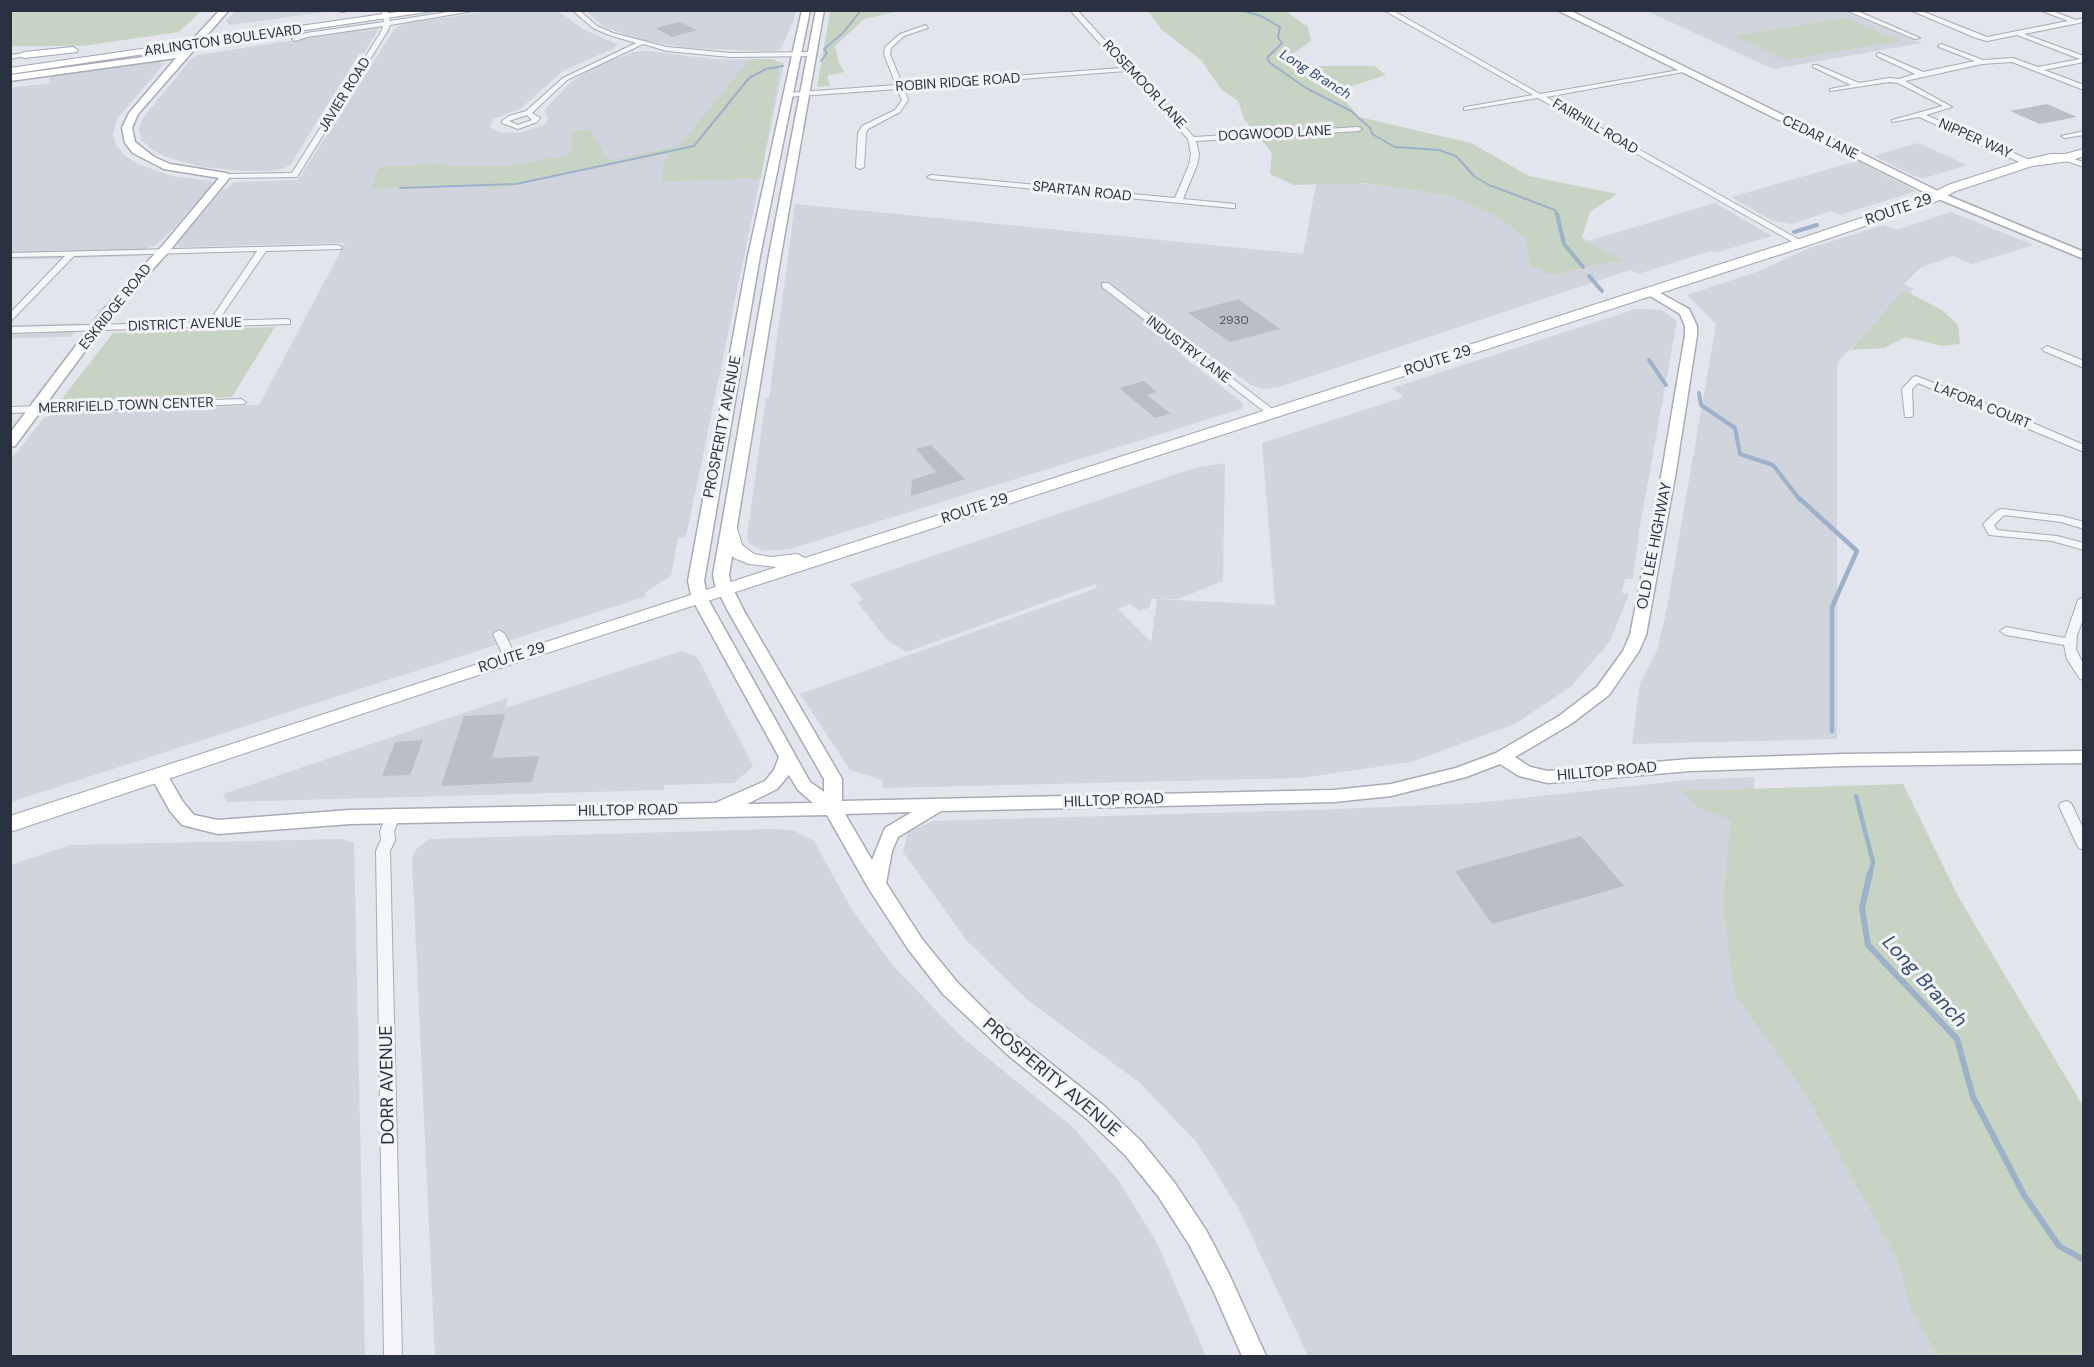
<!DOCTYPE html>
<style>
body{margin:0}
#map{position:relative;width:2094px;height:1367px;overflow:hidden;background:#e2e5eb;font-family:"DM Sans",sans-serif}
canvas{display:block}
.frame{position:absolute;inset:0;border:12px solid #2a3242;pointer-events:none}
</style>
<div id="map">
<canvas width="2094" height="1367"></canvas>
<div class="frame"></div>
</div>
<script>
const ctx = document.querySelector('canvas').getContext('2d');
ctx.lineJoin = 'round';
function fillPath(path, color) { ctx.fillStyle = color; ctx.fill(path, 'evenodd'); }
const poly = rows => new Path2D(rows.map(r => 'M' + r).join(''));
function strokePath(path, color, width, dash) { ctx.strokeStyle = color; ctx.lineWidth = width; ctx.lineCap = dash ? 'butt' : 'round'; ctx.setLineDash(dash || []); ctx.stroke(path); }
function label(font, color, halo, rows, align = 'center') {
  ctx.font = font + ' "DM Sans",sans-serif'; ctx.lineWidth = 6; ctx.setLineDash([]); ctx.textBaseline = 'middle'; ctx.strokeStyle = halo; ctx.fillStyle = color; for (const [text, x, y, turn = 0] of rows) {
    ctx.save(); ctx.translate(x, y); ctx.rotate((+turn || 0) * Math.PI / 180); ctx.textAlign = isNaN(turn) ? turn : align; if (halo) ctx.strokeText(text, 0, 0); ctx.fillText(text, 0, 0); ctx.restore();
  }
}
fillPath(poly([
 [236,11,236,10,333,11,229,25,226,20],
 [493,11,558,11,583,29,617,44,614,48,563,71,520,109,493,119,490,127,500,132,519,133,544,125,549,118,544,110,572,81,595,67,633,52,646,51,714,59,774,60,784,63,686,537,678,538,671,576,644,593,647,596,11,802,10,461,43,419,57,412,259,405,345,243,179,247,178,243,223,189,226,189,234,182,298,180,395,28,406,23],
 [586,11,796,11,793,22,781,48,775,51,757,51,689,48,641,40,604,27],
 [1647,11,1842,11,1922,43,1773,69],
 [380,27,364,53,359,54,291,164,285,168,271,171,244,171,203,167,166,157,151,149,141,139,139,129,142,119,191,59,198,55],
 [151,61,165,63,117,119,113,134,115,143,124,155,140,165,172,176,212,181,210,187,174,228,156,245,148,248,140,256,11,260,11,88,49,83,49,76],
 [1918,143,1967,165,1925,178,1914,176,1874,156],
 [1857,161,1916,191,1840,215,1831,211,1791,224,1773,221,1731,197],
 [1317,179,1528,200,1588,241,1715,203,1772,236,1715,253,1710,251,1638,274,1630,270,1279,387,1263,389,1251,385,1200,348,1180,354,1244,404,1241,409,790,549,763,551,749,543,747,537,766,398,769,398,795,204,1303,254],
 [1951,212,2033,245,1972,264,1953,256,1920,268,1904,284,1914,289,1842,357,1837,366,1837,739,1632,744,1640,683,1657,651,1666,613,1716,324,1687,295,1759,271,1807,249,1884,225,1896,230],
 [1636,309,1662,310,1677,321,1639,531,1633,579,1625,579,1622,593,1629,594,1610,641,1572,686,1515,724,1411,762,1301,778,882,788,882,780,850,770,800,694,1097,588,1095,584,907,652,888,641,857,602,863,600,850,584,1194,468,1225,463,1223,581,1178,599,1151,599,1150,607,1140,611,1130,604,1118,609,1151,642,1157,599,1275,605,1262,443,1404,397,1392,388],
 [82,323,70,337,11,338,10,325],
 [682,651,697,657,753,766,734,783,664,785,664,790,227,802,223,794,508,698,505,708],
 [1755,777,1739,909,1969,1356,1308,1356,1240,1211,1198,1144,1140,1083,1030,1002,967,941,903,852,908,832,933,821,1313,810,1477,803,1686,780],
 [775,829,795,831,814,841,851,908,894,967,963,1038,1074,1128,1119,1181,1157,1243,1206,1356,435,1356,412,859,417,848,430,839],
 [342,839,354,843,365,1356,11,1356,11,865,70,845]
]), '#d0d4dc');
fillPath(poly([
 [889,10,895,12,864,19,835,46,838,60,844,72,827,76,830,86,817,87,830,11],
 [1284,10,1308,27,1311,41,1283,60,1299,66,1374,66,1386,75,1340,90,1347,103,1359,117,1471,143,1529,176,1617,194,1590,212,1581,239,1623,261,1597,264,1563,273,1548,274,1530,265,1525,238,1502,219,1453,196,1365,183,1294,185,1270,174,1272,153,1244,119,1238,101,1221,89,1201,60,1162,30,1148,11],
 [22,11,22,10,201,11,179,32,82,46,11,46,11,13],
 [1846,18,1900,41,1787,60,1735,36],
 [750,59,773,59,780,63,761,178,661,182,665,161,670,153,488,190,489,184,369,189,380,167,440,164,451,167,507,166,565,156,571,153,573,131,590,129,609,161,679,146],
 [1904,290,1942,310,1958,325,1960,344,1942,346,1905,337,1884,348,1851,350],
 [275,327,232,397,58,404,113,333],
 [1903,784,1959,898,2083,1106,2083,1356,1938,1356,1912,1311,1898,1261,1805,1093,1734,993,1723,905,1731,820,1698,808,1683,791]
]), '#c7d4c4');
strokePath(poly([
 [1240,10,1261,16,1280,27,1278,38,1282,43,1267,58,1270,63,1306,88,1351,111,1370,128,1372,134,1395,147,1439,150,1456,156,1475,177,1489,185,1555,210,1557,216],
 [821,61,827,53,824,49,843,33,861,10],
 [400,188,516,184,694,146,749,78,766,69,783,66]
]), '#9eb1ca', 2);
strokePath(poly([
 [1557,214,1564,244,1583,267],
 [1794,232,1817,225],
 [1589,276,1602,291],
 [1649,360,1666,385],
 [1699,393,1701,405,1735,428,1740,454,1773,465,1800,500]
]), '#9eb1ca', 4);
strokePath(poly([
 [1799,498,1857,551,1832,607,1832,731],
 [1856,796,1873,862,1870,874]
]), '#9eb1ca', 4.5);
strokePath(poly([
 [1870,873,1862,908,1868,945,1957,1039,1973,1097,2024,1195,2059,1246,2084,1260]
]), '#9eb1ca', 6);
fillPath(poly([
 [680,22,697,30,672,37,655,28],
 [2047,104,2077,117,2040,124,2010,111],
 [1238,299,1280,329,1230,342,1188,313],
 [1144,381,1157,392,1147,395,1171,414,1155,418,1119,388],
 [931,445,965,479,911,496,912,480,936,472,916,449],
 [505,714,492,758,539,756,532,782,441,786,464,716],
 [423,740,410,775,382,776,395,742],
 [1581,836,1624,886,1492,924,1455,871]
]), '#babec7');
const street = poly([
 [330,10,347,10,344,12,330,10],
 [381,10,387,10,390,21,460,10,479,10,390,25,387,32,297,177,223,178,222,176,226,174,292,173,381,32,383,26,307,37,295,41,292,39,306,33,384,22,381,10],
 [572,10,579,10,597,26,613,33,667,47,730,53,812,52,815,54,812,56,730,57,667,51,643,44,567,80,532,113,540,118,537,122,518,129,502,123,502,121,509,116,526,111,563,78,636,43,609,35,593,28,572,10],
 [527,115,532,120,518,125,509,121,527,115],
 [1070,10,1077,10,1194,137,1358,127,1362,129,1358,131,1196,141,1199,154,1197,165,1183,199,1235,204,1235,208,1232,208,931,179,927,177,931,175,1175,198,1189,165,1191,154,1188,139,1126,71,904,88,908,100,900,112,868,129,866,133,864,167,860,169,856,167,858,133,862,126,895,110,902,100,897,89,787,97,784,95,787,93,896,85,884,54,885,47,900,34,926,25,928,28,904,36,891,48,890,54,902,84,1122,68,1070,10],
 [1392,10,1540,94,1685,69,1686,70,1683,72,1546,97,1805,243,1798,245,1538,98,1464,110,1464,108,1466,107,1533,95,1385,11,1392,10],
 [1845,10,1855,10,1920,38,1915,39,1845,10],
 [1910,10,1919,10,1987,37,2068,21,2040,10,2050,10,2076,20,2084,18,2084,22,2024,34,2084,56,2084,62,2044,70,2084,85,2084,90,2012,62,1982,64,1905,81,1952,107,1926,115,2032,161,2032,165,2026,165,1919,117,1892,122,1892,120,1943,106,1898,83,1889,82,1830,91,1830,89,1851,85,1813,67,1813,65,1817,65,1859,83,1889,78,1899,79,1915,74,1877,56,1877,54,1879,53,1923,72,1975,61,1939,47,1938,46,1941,44,1983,60,2013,58,2038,67,2080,59,2017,35,1987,41,1976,38,1910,10],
 [24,53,27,55,26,56,10,59,10,55,24,53],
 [2084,131,2084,135,2065,138,2061,136,2084,131],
 [2063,156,2084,162,2084,167,2063,160,2063,156],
 [338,245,342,247,341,249,266,251,218,321,287,319,290,320,290,324,10,333,10,327,209,322,257,251,74,256,10,322,10,313,65,256,10,257,10,253,338,245],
 [1102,283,1108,283,1275,411,1275,415,1269,415,1102,287,1102,283],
 [2047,346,2084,361,2084,368,2044,351,2042,349,2047,346],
 [1916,376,2012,414,2084,445,2084,452,1918,383,1912,389,1913,415,1911,417,1905,417,1902,389,1913,377,1916,376],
 [241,399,246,402,244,404,10,413,10,407,241,399],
 [2002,509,2062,516,2084,522,2084,529,2061,522,2004,515,1994,525,1997,530,2057,536,2084,543,2084,550,2052,541,1989,535,1983,524,1998,510,2002,509],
 [2084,597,2084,617,2077,635,2076,649,2084,666,2084,680,2080,679,2067,659,2064,645,2006,635,2000,631,2006,627,2065,638,2078,600,2084,597],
 [499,630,505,634,517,659,515,662,511,663,505,659,493,634,499,630],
 [2066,801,2071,803,2084,830,2084,850,2079,848,2077,845,2059,806,2061,803,2066,801],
 [393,811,398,813,400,816,394,831,395,840,390,851,402,1356,384,1356,376,851,381,840,380,831,386,816,388,813,393,811]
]);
const secondary = poly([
 [220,10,229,10,138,114,132,128,135,142,154,157,170,164,226,173,231,176,171,249,110,317,15,446,10,447,10,433,102,311,163,245,219,178,164,169,133,153,125,143,122,128,129,113,176,58,10,81,10,75,181,52,220,10],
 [802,10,810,10,760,256,704,581,708,599,810,782,824,792,824,779,728,611,715,585,713,575,769,255,816,10,824,10,781,255,729,575,731,585,744,611,842,779,842,801,1334,790,1391,784,1456,768,1496,753,1559,716,1597,687,1623,651,1630,635,1662,471,1685,335,1685,326,1680,314,1647,294,1647,290,1651,288,1689,309,1697,326,1697,335,1676,471,1646,635,1639,651,1609,695,1571,724,1515,757,1530,767,1548,771,1690,759,1844,754,2084,751,2084,763,1844,766,1690,771,1548,783,1519,776,1500,764,1466,777,1391,796,1334,802,941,811,898,837,892,851,886,883,922,939,957,982,990,1015,1103,1105,1141,1141,1174,1182,1206,1230,1229,1274,1266,1356,1242,1356,1213,1290,1190,1246,1158,1196,1125,1155,1087,1119,1009,1056,943,994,908,949,869,889,827,815,350,824,218,834,182,825,170,811,150,775,153,771,159,769,165,771,183,802,194,815,218,820,350,810,715,803,765,781,774,770,779,757,692,599,688,581,748,256,802,10],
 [789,775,798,790,813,803,747,804,777,789,789,775],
 [912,812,885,828,872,860,845,814,912,812],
 [1557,10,1569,10,1944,194,2084,252,2084,259,1936,198,1557,10]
]);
const primary = poly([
 [411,10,440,10,10,74,10,68,411,10],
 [73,47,78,50,77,52,24,58,19,55,24,52,73,47],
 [2084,149,2084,156,2070,161,2032,166,1956,191,1935,202,1806,246,457,682,10,832,10,816,777,567,749,564,734,558,724,546,721,529,724,525,736,525,742,545,754,554,771,557,797,554,805,558,1796,240,1927,196,1948,185,2025,160,2051,154,2065,154,2084,149]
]);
strokePath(street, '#a7acb5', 2);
strokePath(secondary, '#a7acb5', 3);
strokePath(primary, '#a2a9b6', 2);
fillPath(street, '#f5f6f9');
fillPath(secondary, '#fff');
fillPath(primary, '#fff');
label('12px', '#4e5563', null, [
 ["2930",1234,321]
]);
label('14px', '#2a3242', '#f2f4f8', [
 ["ARLINGTON BOULEVARD",223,41,-8],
 ["ROBIN RIDGE ROAD",958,83,-4],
 ["ROSEMOOR LANE",1144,85,47],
 ["JAVIER ROAD",345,95,-58],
 ["FAIRHILL ROAD",1595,127,30],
 ["DOGWOOD LANE",1275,134,-3],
 ["CEDAR LANE",1820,138,26],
 ["NIPPER WAY",1975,139,24],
 ["SPARTAN ROAD",1082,192,6],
 ["ESKRIDGE ROAD",116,307,-51],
 ["DISTRICT AVENUE",185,325,-2],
 ["INDUSTRY LANE",1188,350,37],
 ["MERRIFIELD TOWN CENTER",126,406,-2],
 ["LAFORA COURT",1982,406,22]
]);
label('italic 14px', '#354e76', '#f2f4f8', [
 ["Long Branch",1315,75,32]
]);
label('15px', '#2a3242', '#f2f4f8', [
 ["ROUTE 29",1899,210,-19],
 ["ROUTE 29",1438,361,-18],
 ["PROSPERITY AVENUE",723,427,-79],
 ["ROUTE 29",975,509,-18],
 ["OLD LEE HIGHWAY",1655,546,-79],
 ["ROUTE 29",512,658,-18],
 ["HILLTOP ROAD",1607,772,-5],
 ["HILLTOP ROAD",1114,801,-2],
 ["HILLTOP ROAD",628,811,-1]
]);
label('18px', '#2a3242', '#f2f4f8', [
 ["PROSPERITY AVENUE",1051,1078,40],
 ["DORR AVENUE",388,1085,-91]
]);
label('italic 20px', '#354e76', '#f2f4f8', [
 ["Long Branch",1924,982,48]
]);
</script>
